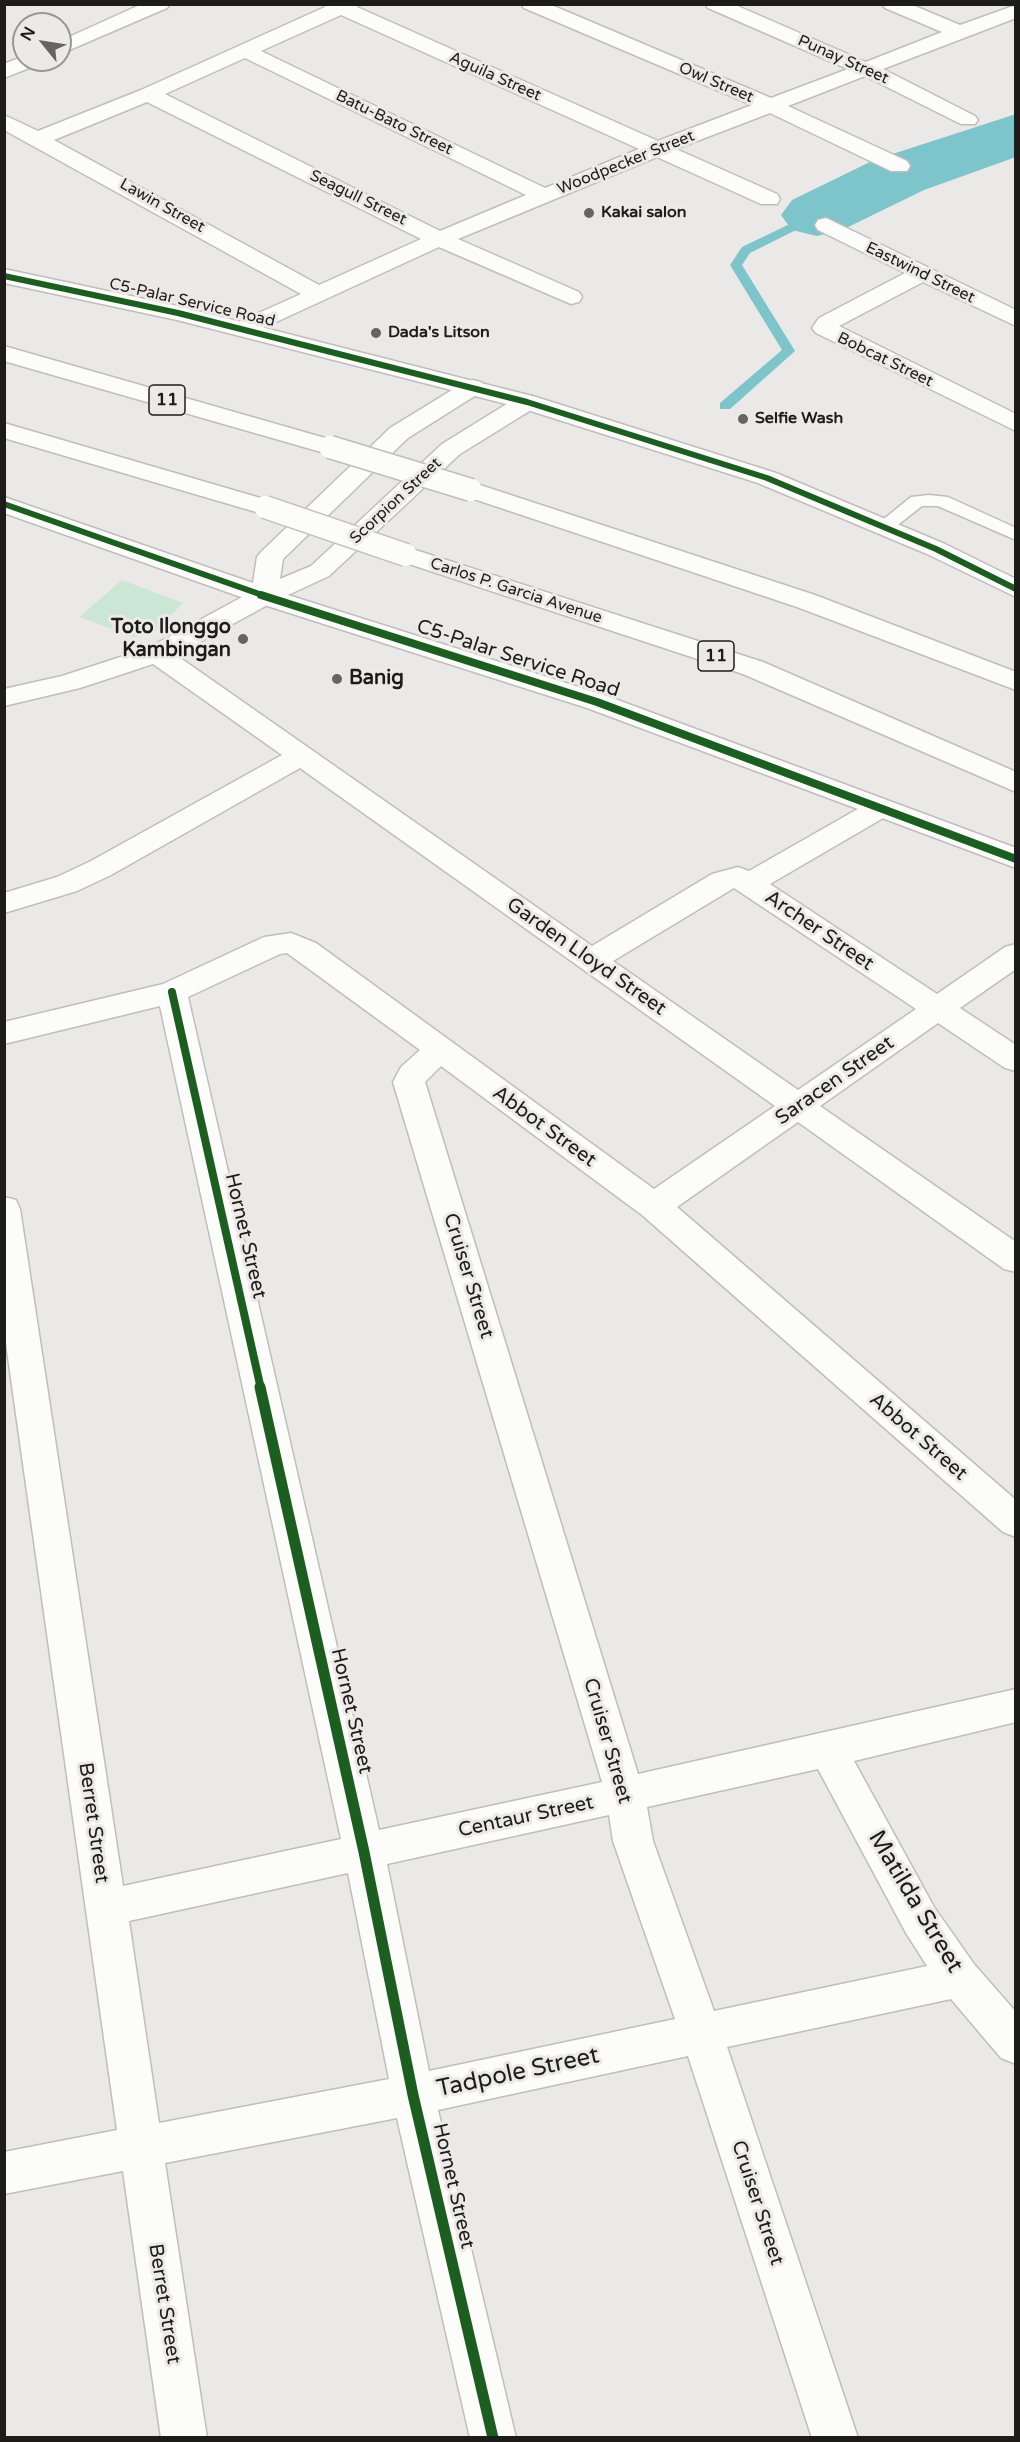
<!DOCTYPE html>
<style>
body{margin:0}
#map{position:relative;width:1020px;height:2442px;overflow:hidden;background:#ebe9e7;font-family:"Varela Round",sans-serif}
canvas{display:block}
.frame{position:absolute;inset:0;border:6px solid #1d1c1b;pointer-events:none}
.north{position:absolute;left:12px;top:12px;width:60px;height:60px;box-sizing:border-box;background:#ece9e6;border:2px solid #999795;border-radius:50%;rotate:300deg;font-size:16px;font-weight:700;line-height:24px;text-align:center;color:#1d1c1b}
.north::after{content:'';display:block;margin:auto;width:21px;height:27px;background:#656462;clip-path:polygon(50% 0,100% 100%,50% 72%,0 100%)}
</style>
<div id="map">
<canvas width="1020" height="2442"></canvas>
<div class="frame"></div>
<div class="north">N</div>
</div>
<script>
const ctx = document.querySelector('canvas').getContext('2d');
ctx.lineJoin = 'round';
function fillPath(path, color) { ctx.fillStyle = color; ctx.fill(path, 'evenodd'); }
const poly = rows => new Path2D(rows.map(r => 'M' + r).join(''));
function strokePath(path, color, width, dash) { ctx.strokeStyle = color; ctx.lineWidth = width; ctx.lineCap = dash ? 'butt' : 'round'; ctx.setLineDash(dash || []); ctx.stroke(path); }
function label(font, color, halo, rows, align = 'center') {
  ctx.font = font + ' "Varela Round",sans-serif'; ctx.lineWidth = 6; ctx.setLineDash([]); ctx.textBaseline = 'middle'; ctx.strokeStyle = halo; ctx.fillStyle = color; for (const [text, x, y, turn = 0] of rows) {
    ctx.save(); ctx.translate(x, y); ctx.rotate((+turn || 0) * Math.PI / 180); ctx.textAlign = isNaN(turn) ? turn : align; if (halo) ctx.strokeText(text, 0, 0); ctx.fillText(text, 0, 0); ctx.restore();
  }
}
fillPath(poly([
 [122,580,183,603,155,632,134,637,79,617]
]), '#cce6d6');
fillPath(poly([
 [798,220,804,224,802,227,750,253,742,265,795,351,730,409,720,409,720,403,782,350,730,265,742,247,798,220]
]), '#7dc5ca');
fillPath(poly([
 [1016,114,1016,157,924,190,842,230,817,236,792,230,781,215,792,200,874,160,1016,114]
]), '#7dc5ca');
const service = poly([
 [929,495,948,497,1016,528,1016,540,938,506,922,506,890,531,883,533,874,527,911,497,929,495]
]);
const minor = poly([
 [142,4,170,4,167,8,60,54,60,41,142,4],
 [323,4,359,4,357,7,658,141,752,105,524,8,521,4,549,4,771,98,848,69,708,8,705,4,733,4,866,62,942,32,885,8,882,4,910,4,960,25,1016,5,1016,18,883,69,975,116,978,120,975,124,961,124,865,76,788,106,907,161,910,166,907,171,891,171,770,113,676,149,777,194,780,199,777,204,761,204,657,157,458,239,579,292,582,297,579,302,571,304,439,247,250,334,234,334,230,329,234,324,301,294,4,130,4,115,38,131,141,90,325,7,323,4],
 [341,15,639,149,545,188,261,51,341,15],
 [245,58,526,195,440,231,165,94,245,58],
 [147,102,421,239,319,285,54,140,147,102],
 [24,56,24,60,42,60,39,64,4,78,4,64,24,56],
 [826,218,1016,310,1016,326,923,282,839,326,1016,414,1016,431,816,333,812,328,819,318,905,273,818,230,815,225,818,220,826,218],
 [264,588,273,590,277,596,273,602,176,655,592,946,712,874,738,867,749,871,870,802,880,799,890,802,894,808,890,814,770,884,937,994,1005,947,1016,944,1016,969,960,1008,1016,1045,1016,1071,1005,1068,938,1023,820,1106,1016,1242,1016,1272,1004,1269,798,1122,677,1207,1016,1500,1016,1537,1003,1532,642,1215,441,1066,425,1082,638,1774,1016,1689,1016,1722,854,1761,934,1907,974,1964,1016,2012,1016,2064,1001,2058,951,1999,727,2047,858,2438,812,2438,688,2056,438,2110,516,2438,470,2438,397,2118,165,2163,207,2438,161,2438,123,2171,4,2194,4,2152,117,2130,4,1329,4,1197,16,1200,20,1209,123,1886,341,1839,160,1006,4,1044,4,1022,163,984,264,937,291,933,316,943,654,1189,775,1106,300,768,111,875,77,891,4,913,4,893,57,877,91,861,282,755,153,664,80,688,4,706,4,689,62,676,148,648,255,590,264,588],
 [734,888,916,1009,798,1090,613,961,734,888],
 [287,953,420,1050,401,1067,393,1082,602,1782,379,1830,188,997,280,954,287,953],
 [818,1769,906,1933,927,1966,714,2011,653,1841,647,1807,818,1769],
 [609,1815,613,1841,675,2019,429,2071,387,1864,609,1815],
 [348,1873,389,2079,159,2123,129,1921,348,1873]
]);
const tertiary = poly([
 [473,380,481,382,485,387,481,392,408,438,283,559,280,579,311,566,442,444,518,397,527,395,536,397,539,402,536,407,460,454,329,576,288,595,607,696,1016,848,1016,868,587,708,255,602,4,513,4,497,253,583,257,557,261,552,390,428,465,382,473,380]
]);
const secondary = poly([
 [4,269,178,306,536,397,776,473,945,544,1016,579,1016,597,927,554,758,483,518,407,177,320,4,283,4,269]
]);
const primary = poly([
 [4,346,339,442,342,447,339,452,330,454,321,452,4,361,4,346],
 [4,423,274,502,278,507,274,512,265,515,256,512,4,438,4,423],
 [471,482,815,595,1016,672,1016,690,797,607,462,495,458,490,462,485,471,482],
 [406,547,763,662,1016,772,1016,792,743,674,397,560,393,555,397,550,406,547]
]);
strokePath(service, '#c0bebd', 3);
strokePath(minor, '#c0bebd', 3);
strokePath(tertiary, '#c0bebd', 3);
strokePath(secondary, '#c0bebd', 3);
strokePath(primary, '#c0bebd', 3);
fillPath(service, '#fcfcfb');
fillPath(minor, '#fcfcfb');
fillPath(tertiary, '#fcfcfb');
fillPath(secondary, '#fcfcfb');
fillPath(primary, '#fcfcfb');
const primaryBridge = poly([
 [330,447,471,490],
 [265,507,406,555]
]);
strokePath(primaryBridge, '#c0bebd', 25, []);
strokePath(primaryBridge, '#fcfcfb', 22);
strokePath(poly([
 [4,276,178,313,527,402,767,478,936,549,1016,589],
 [4,504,265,596]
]), '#1b5e20', 6);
strokePath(poly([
 [261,595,597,702,1016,859],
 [172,992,261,1389]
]), '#1b5e20', 8);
strokePath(poly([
 [260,1387,364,1852,413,2095,493,2438]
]), '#1b5e20', 11);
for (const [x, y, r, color] of [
 [589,213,6,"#656462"],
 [376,333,6,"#656462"],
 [743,419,6,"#656462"],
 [243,639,6,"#656462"],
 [337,679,6,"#656462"]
]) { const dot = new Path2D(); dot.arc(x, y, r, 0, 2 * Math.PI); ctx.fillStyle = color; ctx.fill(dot); strokePath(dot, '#ece9e6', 2); }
label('16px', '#1d1c1b', '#ece9e6', [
 ["Punay Street",843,60,24],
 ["Aguila Street",495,77,24],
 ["Owl Street",716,83,23],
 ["Batu-Bato Street",394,123,26],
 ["Woodpecker Street",626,163,-22],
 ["Seagull Street",358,198,26],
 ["Lawin Street",162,206,29],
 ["Eastwind Street",920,273,26],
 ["C5-Palar Service Road",192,303,13],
 ["Bobcat Street",885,360,26],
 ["Scorpion Street",396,501,-43],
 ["Carlos P. Garcia Avenue",516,591,18]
]);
label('bold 16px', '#1d1c1b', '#ece9e6', [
 ["Kakai salon",601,213],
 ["Dada's Litson",388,333],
 ["Selfie Wash",755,419]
], 'left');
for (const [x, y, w] of [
 [167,400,36],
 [716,656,36]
]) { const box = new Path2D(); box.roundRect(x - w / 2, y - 15, w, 30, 4.5); ctx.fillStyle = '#ece9e6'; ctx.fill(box); strokePath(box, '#1d1c1b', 1.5); }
label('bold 18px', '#1d1c1b', null, [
 ["11",167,400],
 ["11",716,656]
]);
label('bold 20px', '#1d1c1b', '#ece9e6', [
 ["Toto Ilonggo",231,628],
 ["Kambingan",231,651],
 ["Banig",349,679,"left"]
], 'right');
label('20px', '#1d1c1b', '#ece9e6', [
 ["C5-Palar Service Road",518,659,18],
 ["Archer Street",819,931,34],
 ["Garden Lloyd Street",586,957,35],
 ["Saracen Street",835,1081,-35],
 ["Abbot Street",544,1127,36],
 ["Hornet Street",245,1236,77],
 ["Cruiser Street",468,1276,73],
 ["Abbot Street",918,1437,41],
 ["Hornet Street",351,1711,77],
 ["Cruiser Street",607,1741,74],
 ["Centaur Street",526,1817,-12],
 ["Berret Street",93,1823,82],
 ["Hornet Street",453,2186,77],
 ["Cruiser Street",757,2203,72],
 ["Berret Street",164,2304,81]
]);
label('24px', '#1d1c1b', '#ece9e6', [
 ["Matilda Street",915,1902,59],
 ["Tadpole Street",518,2073,-12]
]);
</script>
